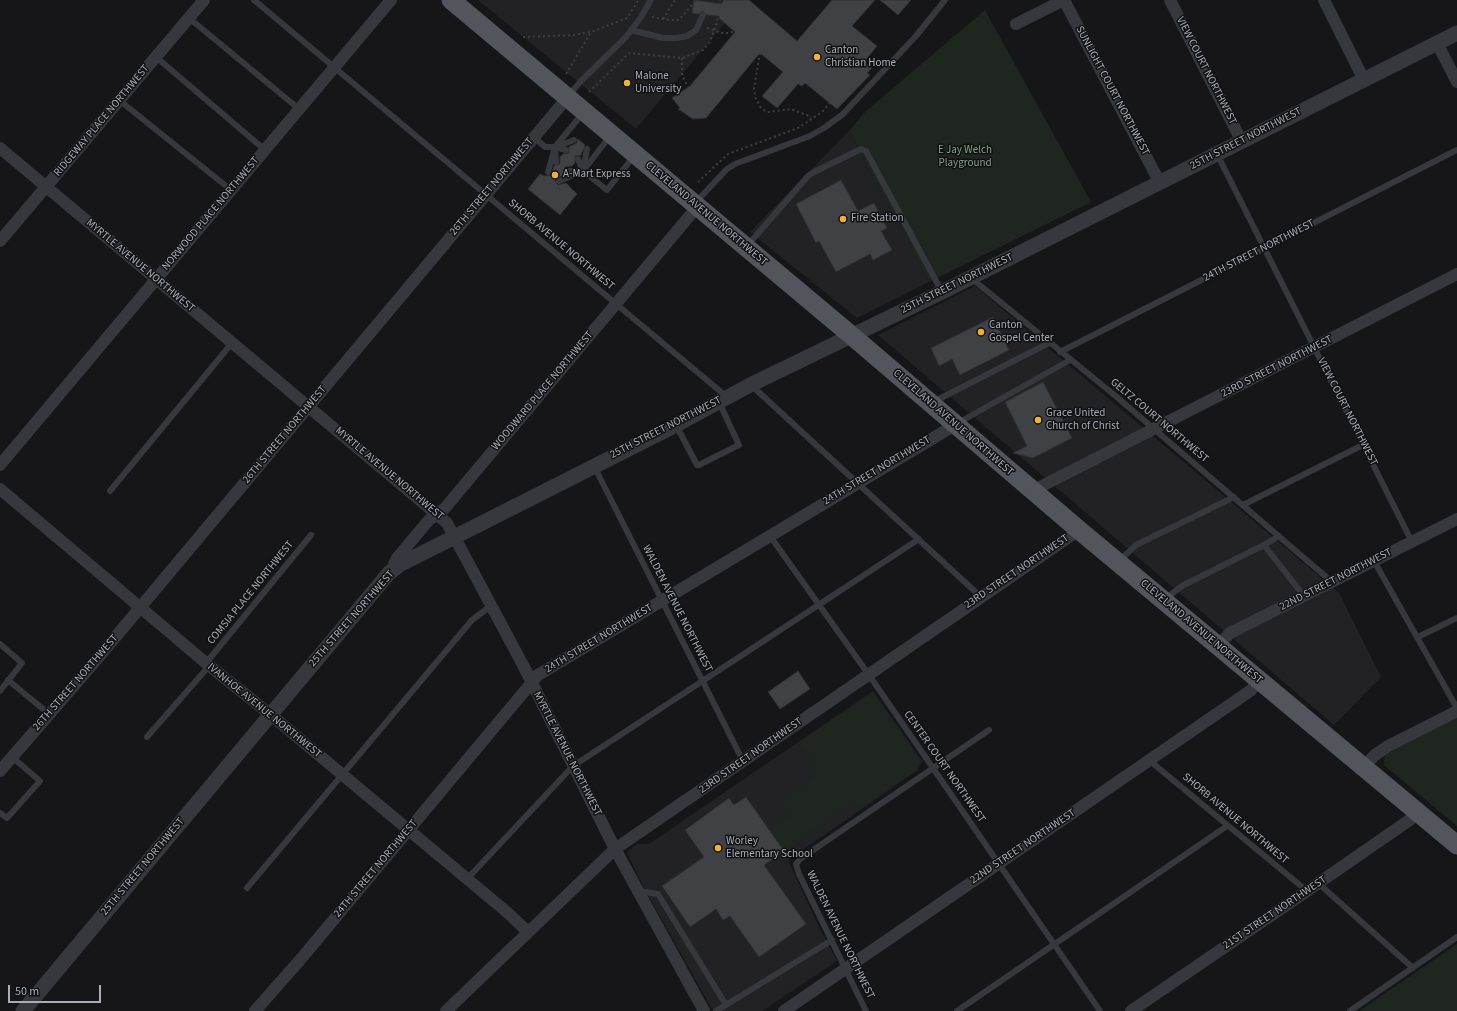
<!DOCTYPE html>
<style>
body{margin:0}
#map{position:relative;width:1457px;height:1011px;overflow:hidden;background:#161618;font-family:"Source Sans 3",sans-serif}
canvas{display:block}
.scale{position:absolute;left:8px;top:985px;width:93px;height:18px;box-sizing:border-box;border:2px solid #a8adb8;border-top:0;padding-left:5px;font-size:12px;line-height:14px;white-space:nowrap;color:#a8adb8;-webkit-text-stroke:3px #111113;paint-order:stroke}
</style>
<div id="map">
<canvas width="1457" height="1011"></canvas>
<div class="scale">50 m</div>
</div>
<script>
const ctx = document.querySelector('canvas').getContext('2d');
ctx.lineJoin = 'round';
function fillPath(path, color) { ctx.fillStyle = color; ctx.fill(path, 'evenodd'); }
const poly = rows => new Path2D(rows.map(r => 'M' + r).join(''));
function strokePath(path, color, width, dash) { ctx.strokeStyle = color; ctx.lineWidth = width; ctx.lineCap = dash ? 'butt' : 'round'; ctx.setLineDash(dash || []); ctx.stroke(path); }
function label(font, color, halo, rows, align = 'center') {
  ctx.font = font + ' "Source Sans 3",sans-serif'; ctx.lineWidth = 3; ctx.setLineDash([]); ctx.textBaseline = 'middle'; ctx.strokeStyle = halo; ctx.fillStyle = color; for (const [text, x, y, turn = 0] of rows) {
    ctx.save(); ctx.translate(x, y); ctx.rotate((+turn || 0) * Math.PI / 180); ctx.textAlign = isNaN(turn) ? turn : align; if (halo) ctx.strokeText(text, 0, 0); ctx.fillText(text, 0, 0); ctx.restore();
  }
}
fillPath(poly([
 [478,0,744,0,636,129],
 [849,131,929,282,857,318,750,232],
 [975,286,1339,593,1381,677,1334,725,878,335],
 [873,691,922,761,918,770,788,860,817,923,837,961,762,1011,713,1011,642,884,627,852,637,844,649,844]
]), '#222225');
fillPath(poly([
 [985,10,1091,202,929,282,849,131,866,111],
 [873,693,920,760,916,769,859,809,853,801,784,851,769,830,789,817,781,802,815,779,813,775,816,772,812,757,800,744],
 [1457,716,1457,826,1384,765,1385,752],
 [1457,944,1457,1011,1359,1011]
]), '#1e261f');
const building = poly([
 [694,0,721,4,724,0,749,0,797,41,832,0,875,0,852,26,877,46,864,62,872,68,867,73,870,75,837,109,805,83,802,86,798,84,777,108,762,96,783,72,760,53,706,118,693,119,678,109,680,108,672,98,690,86,735,32,719,18,719,16,707,15,703,11,699,14,692,13,694,0],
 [880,0,911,0,898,15,880,0],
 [578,139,585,145,581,155,575,156,575,163,572,166,565,167,564,171,565,174,555,180,558,185,566,183,577,194,560,215,528,189,540,174,545,176,551,175,554,166,560,164,560,157,563,154,569,153,569,147,577,143,578,139],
 [841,180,858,211,874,203,887,228,881,231,892,250,873,260,870,254,836,272,819,241,816,243,796,204,841,180],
 [993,317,1009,350,960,375,952,359,939,366,931,348,993,317],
 [1043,382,1072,438,1033,458,1013,453,1027,446,1005,402,1043,382],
 [798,671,810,689,780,709,768,692,798,671],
 [746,797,784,851,764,865,806,924,759,957,730,916,723,920,716,909,690,927,662,886,704,857,685,830,729,798,734,805,746,797]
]);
fillPath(building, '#404145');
strokePath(building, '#303034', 1);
strokePath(poly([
 [652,17,669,20,679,20,692,5],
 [663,19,675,0],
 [707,28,721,33,730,33,734,31],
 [523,37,575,35,594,31,627,18,638,1],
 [760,53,754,88,755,97,761,108,767,112,791,109,807,115,811,118],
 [682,58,682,75,688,87],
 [566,74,591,32],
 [589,92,629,53,682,58,703,50,710,42,717,22,720,0],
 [698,182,728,154,798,128,822,112,830,103]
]), '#3d3f44', 2, [2, 3]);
strokePath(poly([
 [254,0,727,397],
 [189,18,299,109],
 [631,30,663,38,677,38,687,36,696,30,703,15],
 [156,57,265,150],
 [569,95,581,81,626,37,641,17,651,0],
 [119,100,231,190],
 [534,137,545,147,555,147,548,172],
 [555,147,566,150],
 [556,147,574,140],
 [1217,154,1412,542],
 [578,159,583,171,607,190,634,156],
 [556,162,555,147,583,113],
 [583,170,587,149],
 [568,171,580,171],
 [559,181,583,171,610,136],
 [696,202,727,169,735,164,810,136,824,128,843,114,916,36,945,0],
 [747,246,808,176,814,172,861,149,866,151,942,292],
 [971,278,1118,398,1332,582],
 [1060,352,1457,150],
 [751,385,981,597],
 [933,402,1049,343],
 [958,423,1070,360],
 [676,425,697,465,699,465,739,445,719,402],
 [594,466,743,761],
 [110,491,232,343],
 [1243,505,1363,445],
 [770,536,869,675,1100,1011],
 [1264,545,1304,596],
 [1119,561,1136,545,1234,497],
 [1374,561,1457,708],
 [1165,599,1182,586,1264,545,1279,536],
 [1418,637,1457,618],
 [0,644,22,663,0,691],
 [206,663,311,535],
 [8,680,49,714],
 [147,737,209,666],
 [1150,761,1307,891],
 [0,813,7,818,40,781,12,757],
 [467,879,573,766,919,539],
 [1318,883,1413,968],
 [247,888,472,620,492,605],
 [639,891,658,894,726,1005],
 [716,1011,832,940],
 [866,1011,799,874,796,864,800,859,989,730],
 [957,1011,1227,826],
 [1350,1011,1457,937]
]), '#37383d', 6);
strokePath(poly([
 [1064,0,1160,183],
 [1170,0,1242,142],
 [1324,0,1364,80],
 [1016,24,1064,0],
 [1437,43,1457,82],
 [0,148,447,523,524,667,615,849,704,1011],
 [0,241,204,0],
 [0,465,391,0],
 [0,489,206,663,271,715,508,913,528,932],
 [1032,491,1457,274],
 [391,571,397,558,429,520,445,508,697,207],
 [1218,646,1230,633,1457,519],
 [1363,767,1375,755,1388,746,1457,711],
 [0,771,97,659,567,98],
 [255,1011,300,960,538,675,955,425],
 [446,1011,615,849,1079,530],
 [784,1011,1250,691,1259,681],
 [1131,1011,1307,891,1411,819,1418,813]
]), '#37383d', 12);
strokePath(poly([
 [23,1011,389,573,401,564,676,425,750,385,942,292,1457,33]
]), '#37383d', 15);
strokePath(poly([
 [451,0,851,335,1079,530,1457,845]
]), '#53555c', 19);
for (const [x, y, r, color] of [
 [817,57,4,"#f2b134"],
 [627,83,4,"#f2b134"],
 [555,175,4,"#f2b134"],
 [843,219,4,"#f2b134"],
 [981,332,4,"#f2b134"],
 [1038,420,4,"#f2b134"],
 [718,848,4,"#f2b134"]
]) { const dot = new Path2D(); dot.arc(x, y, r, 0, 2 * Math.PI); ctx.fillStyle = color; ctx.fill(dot); strokePath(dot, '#111113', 1.5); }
label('11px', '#a8adb8', '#111113', [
 ["Canton",825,51],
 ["Christian Home",825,64],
 ["Malone",635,77],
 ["University",635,90],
 ["A-Mart Express",563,175],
 ["Fire Station",851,219],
 ["Canton",989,326],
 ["Gospel Center",989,339],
 ["Grace United",1046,414],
 ["Church of Christ",1046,427],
 ["Worley",726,842],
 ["Elementary School",726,855]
], 'left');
label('11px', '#a8adb8', '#111113', [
 ["VIEW COURT NORTHWEST",1206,71,63],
 ["SUNLIGHT COURT NORTHWEST",1112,91,62],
 ["RIDGEWAY PLACE NORTHWEST",102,121,-50],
 ["25TH STREET NORTHWEST",1246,139,-27],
 ["26TH STREET NORTHWEST",492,187,-50],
 ["NORWOOD PLACE NORTHWEST",211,214,-50],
 ["CLEVELAND AVENUE NORTHWEST",706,214,40],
 ["SHORB AVENUE NORTHWEST",561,245,40],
 ["24TH STREET NORTHWEST",1259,251,-27],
 ["MYRTLE AVENUE NORTHWEST",140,266,40],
 ["25TH STREET NORTHWEST",957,284,-26],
 ["23RD STREET NORTHWEST",1277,367,-27],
 ["WOODWARD PLACE NORTHWEST",543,391,-50],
 ["VIEW COURT NORTHWEST",1347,412,63],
 ["GELTZ COURT NORTHWEST",1159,421,40],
 ["CLEVELAND AVENUE NORTHWEST",953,423,41],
 ["25TH STREET NORTHWEST",666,428,-27],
 ["26TH STREET NORTHWEST",285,435,-50],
 ["24TH STREET NORTHWEST",877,471,-31],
 ["MYRTLE AVENUE NORTHWEST",389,474,40],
 ["23RD STREET NORTHWEST",1017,572,-34],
 ["22ND STREET NORTHWEST",1336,580,-27],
 ["COMSIA PLACE NORTHWEST",251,593,-51],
 ["WALDEN AVENUE NORTHWEST",677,609,63],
 ["25TH STREET NORTHWEST",352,619,-49],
 ["CLEVELAND AVENUE NORTHWEST",1201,632,40],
 ["24TH STREET NORTHWEST",599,639,-31],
 ["26TH STREET NORTHWEST",76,683,-49],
 ["IVANHOE AVENUE NORTHWEST",264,711,39],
 ["MYRTLE AVENUE NORTHWEST",567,754,63],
 ["23RD STREET NORTHWEST",751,756,-35],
 ["CENTER COURT NORTHWEST",944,767,55],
 ["SHORB AVENUE NORTHWEST",1235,819,40],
 ["22ND STREET NORTHWEST",1023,847,-34],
 ["25TH STREET NORTHWEST",143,867,-50],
 ["24TH STREET NORTHWEST",376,869,-50],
 ["21ST STREET NORTHWEST",1275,913,-34],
 ["WALDEN AVENUE NORTHWEST",840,935,64]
]);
label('11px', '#7fa381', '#111113', [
 ["E Jay Welch",965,151],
 ["Playground",965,164]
]);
</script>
